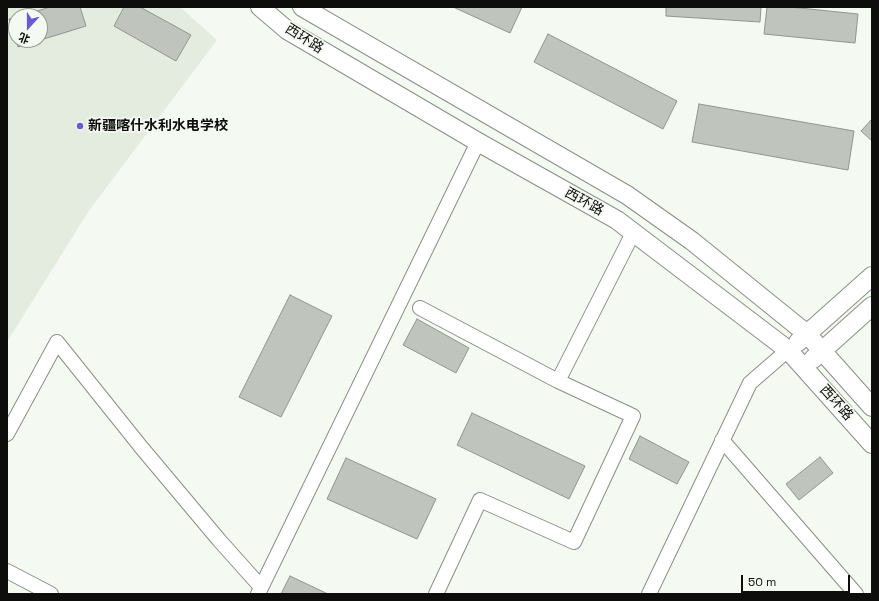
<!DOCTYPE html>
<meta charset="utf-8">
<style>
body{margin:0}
#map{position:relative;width:879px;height:601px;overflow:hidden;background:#f4f9f1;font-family:"Space Grotesk","Noto Sans SC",sans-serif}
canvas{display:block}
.frame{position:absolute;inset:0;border:8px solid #0d0e0c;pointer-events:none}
.north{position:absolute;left:8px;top:8px;width:40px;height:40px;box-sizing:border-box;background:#f4f9f1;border:1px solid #989b95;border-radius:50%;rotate:201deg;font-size:11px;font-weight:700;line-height:16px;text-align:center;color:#0d0e0c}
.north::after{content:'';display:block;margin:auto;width:14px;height:18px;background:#6a5ad3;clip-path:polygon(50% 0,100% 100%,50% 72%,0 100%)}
.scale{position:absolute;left:741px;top:575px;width:109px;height:18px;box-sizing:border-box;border:2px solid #0d0e0c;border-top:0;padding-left:5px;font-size:12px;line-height:14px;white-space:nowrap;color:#0d0e0c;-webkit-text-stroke:3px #f4f9f1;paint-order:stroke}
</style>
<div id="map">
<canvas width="879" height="601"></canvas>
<div class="frame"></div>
<div class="north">北</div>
<div class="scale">50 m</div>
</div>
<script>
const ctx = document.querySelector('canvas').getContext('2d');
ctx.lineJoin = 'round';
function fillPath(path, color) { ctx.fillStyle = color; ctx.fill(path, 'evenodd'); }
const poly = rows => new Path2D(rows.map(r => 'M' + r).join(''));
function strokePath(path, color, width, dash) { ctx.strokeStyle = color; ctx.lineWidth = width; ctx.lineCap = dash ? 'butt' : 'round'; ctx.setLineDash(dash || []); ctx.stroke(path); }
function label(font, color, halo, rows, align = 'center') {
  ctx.font = font + ' "Space Grotesk","Noto Sans SC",sans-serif'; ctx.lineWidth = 3.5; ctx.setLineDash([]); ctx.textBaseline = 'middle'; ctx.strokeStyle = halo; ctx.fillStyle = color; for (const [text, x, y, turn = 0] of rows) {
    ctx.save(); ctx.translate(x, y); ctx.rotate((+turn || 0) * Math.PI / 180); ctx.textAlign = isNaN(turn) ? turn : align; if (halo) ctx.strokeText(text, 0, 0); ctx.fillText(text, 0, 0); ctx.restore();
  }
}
fillPath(poly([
 [7,7,180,7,217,40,88,212,7,342],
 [16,16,40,16,40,40,16,40]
]), '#e3ecdf');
const building = poly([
 [50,7,80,7,86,26,18,47,9,19,16,17,16,40,40,40,40,16,21,16,50,7],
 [124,7,140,7,191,35,176,61,114,26,124,7],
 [453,7,522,7,510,33,453,7],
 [666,7,761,7,760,22,666,16,666,7],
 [767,7,790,7,858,14,855,43,764,34,767,7],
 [548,34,677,101,663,129,534,62,548,34],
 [699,104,854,131,848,170,692,142,699,104],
 [872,119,872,141,861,131,872,119],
 [290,295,332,316,281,417,239,397,290,295],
 [417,319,469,348,456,373,403,345,417,319],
 [472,413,585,466,569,499,457,445,472,413],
 [640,436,689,462,677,484,629,459,640,436],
 [820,457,833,473,799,500,786,484,820,457],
 [346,458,436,499,417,539,327,499,346,458],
 [290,576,328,594,281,594,290,576]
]);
fillPath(building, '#bfc4bd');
strokePath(building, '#90958e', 1);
const minor = poly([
 [420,308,558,381,633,233],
 [7,434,57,342,141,447,219,540,261,587],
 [722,440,856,594],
 [7,571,51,594],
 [258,594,478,142],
 [436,594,480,500,574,542,633,416,558,381],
 [649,594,750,383,788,350]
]);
const major = poly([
 [260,7,287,30,478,142,617,220,788,350,872,444],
 [302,7,627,195,692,241,807,334,872,407],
 [798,342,872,276],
 [813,359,872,306]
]);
strokePath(minor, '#8a8f88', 16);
strokePath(major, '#8a8f88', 20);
strokePath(minor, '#fff', 14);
strokePath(major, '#fff', 18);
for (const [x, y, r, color] of [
 [80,126,4,"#6a5ad3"]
]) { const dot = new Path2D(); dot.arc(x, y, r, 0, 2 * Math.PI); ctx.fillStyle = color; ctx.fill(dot); strokePath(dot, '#f4f9f1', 1.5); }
label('14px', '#0d0e0c', '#f4f9f1', [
 ["西环路",304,39,32],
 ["西环路",584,202,29],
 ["西环路",836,403,48]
]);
label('bold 14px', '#0d0e0c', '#f4f9f1', [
 ["新疆喀什水利水电学校",88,126]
], 'left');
</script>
